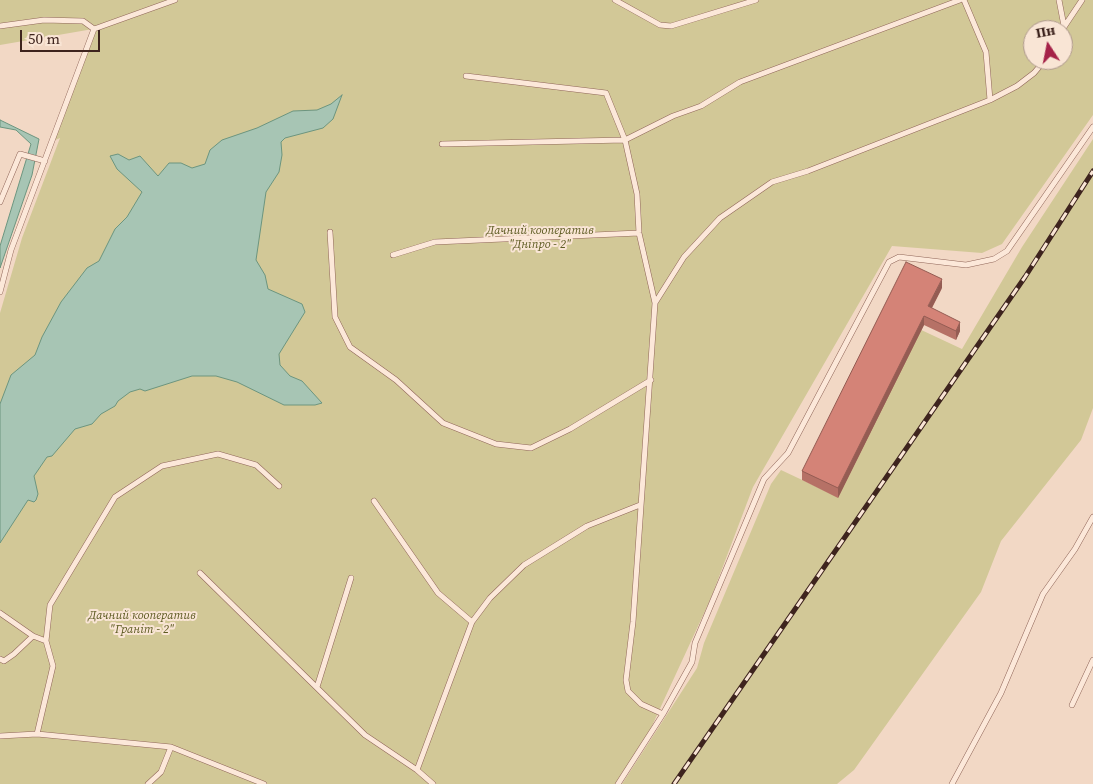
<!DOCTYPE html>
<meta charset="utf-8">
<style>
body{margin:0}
#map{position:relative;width:1093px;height:784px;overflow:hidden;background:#f2d8c5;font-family:"Source Serif 4",serif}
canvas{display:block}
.north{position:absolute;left:1023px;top:20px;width:50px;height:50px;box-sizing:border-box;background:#f9e5d5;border:1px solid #ae988c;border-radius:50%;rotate:349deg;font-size:14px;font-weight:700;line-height:20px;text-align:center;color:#3e241e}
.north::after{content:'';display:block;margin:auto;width:18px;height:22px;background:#a52248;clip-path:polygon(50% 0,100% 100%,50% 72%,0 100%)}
.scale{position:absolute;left:20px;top:30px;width:80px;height:22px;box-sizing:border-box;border:2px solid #3e241e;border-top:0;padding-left:6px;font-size:15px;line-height:18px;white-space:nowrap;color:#3e241e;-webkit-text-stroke:4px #f9e5d5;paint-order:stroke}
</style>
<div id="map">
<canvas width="1093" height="784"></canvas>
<div class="north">Пн</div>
<div class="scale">50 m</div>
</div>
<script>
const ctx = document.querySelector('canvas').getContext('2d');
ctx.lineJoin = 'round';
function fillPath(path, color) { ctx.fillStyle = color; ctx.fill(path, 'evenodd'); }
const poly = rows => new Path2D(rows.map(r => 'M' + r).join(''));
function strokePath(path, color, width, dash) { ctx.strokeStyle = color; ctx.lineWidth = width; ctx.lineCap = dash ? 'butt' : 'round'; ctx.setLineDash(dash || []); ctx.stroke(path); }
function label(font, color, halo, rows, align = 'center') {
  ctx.font = font + ' "Source Serif 4",serif'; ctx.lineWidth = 4; ctx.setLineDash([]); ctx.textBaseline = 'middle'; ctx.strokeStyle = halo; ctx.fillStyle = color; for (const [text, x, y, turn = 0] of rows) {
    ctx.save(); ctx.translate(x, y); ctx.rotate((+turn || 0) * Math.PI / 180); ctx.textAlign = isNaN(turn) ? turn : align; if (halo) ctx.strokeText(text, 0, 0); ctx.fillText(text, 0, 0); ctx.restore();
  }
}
fillPath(poly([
 [0,0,1093,0,1093,115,1002,244,982,253,892,246,753,487,711,598,645,741,616,784,0,784,0,313,22,238,60,138,53,141,93,29,0,45],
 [1033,30,1063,30,1063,60,1033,60],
 [1093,139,1093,408,1081,440,1001,541,981,592,854,770,837,784,622,784,697,668,704,643,771,484,781,470,834,495,917,328,962,349,1022,247]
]), '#d2c897');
const water = poly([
 [342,95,333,119,323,128,285,138,281,142,282,155,279,172,266,192,256,260,265,275,268,289,302,304,305,312,279,354,280,365,290,376,302,381,322,403,315,405,284,405,237,382,216,376,192,376,145,391,140,389,130,392,118,401,115,406,101,414,92,424,75,429,52,456,47,457,34,476,38,494,36,500,34,502,28,500,0,543,0,404,11,375,35,355,42,337,61,302,87,268,99,261,115,229,127,217,142,192,117,169,110,156,118,154,129,160,140,156,158,176,169,163,181,163,192,168,205,164,210,150,222,140,257,128,293,111,317,110,331,104,342,95],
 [0,120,39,139,32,175,0,268,0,246,31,144,16,130,0,127,0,120]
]);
fillPath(water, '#a7c5b4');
strokePath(water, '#6c957f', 1);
const lane = poly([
 [615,0,660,25,671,26,756,0],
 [964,0,986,52,990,100],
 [1059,0,1064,26],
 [0,26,44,20,83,21,94,29],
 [1062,30,1082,0],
 [466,76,606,93,625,140,637,194,639,233,655,303],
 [442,144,625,140,673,116,701,106,740,82,960,0],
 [0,202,20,154,45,161],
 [330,232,335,317,350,347,396,380,443,423,496,444,531,448,570,429,651,380],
 [393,255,435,242,639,233],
 [0,292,11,250,94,29,175,0],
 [374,501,438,593,472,622],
 [200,573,365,735,417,770],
 [0,613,33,636,46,641],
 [0,659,4,661,14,654,33,636],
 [317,687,351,578],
 [1072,705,1093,660],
 [663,714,641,704,628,691,626,680,633,622,655,303,684,257,720,218,772,182,808,171,990,100,1017,86,1034,73,1045,60],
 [37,734,53,666,46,641,50,605,115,497,162,466,218,454,256,465,279,486],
 [0,736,37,734,171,747,264,784],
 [148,784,161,772,171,747],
 [433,784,417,770,472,622,490,598,524,565,587,526,640,505],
 [618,784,663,714,692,662,695,643,764,479,788,453,889,262,899,257,966,265,994,259,1007,251,1093,127],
 [952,784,1001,693,1043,594,1075,549,1093,517]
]);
strokePath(lane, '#906659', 6);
strokePath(lane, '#fce8d9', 5);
const rail = poly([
 [674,784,1025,277,1093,171]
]);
strokePath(rail, '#3e241e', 5);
strokePath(rail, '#f9e5d5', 3, [9]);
fillPath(poly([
 [942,288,932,308,960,331,956,340,924,325,838,498,802,480,802,471]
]), '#b67166');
fillPath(poly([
 [942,279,942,288,928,315,928,306],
 [924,316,924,325,838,498,838,488],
 [960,322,960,331,956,340,956,331]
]), '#945c53');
const building = poly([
 [906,262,942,279,928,306,960,322,956,331,924,316,838,488,802,471,906,262]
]);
fillPath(building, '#d48377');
strokePath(building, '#945c53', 1);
label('italic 12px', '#5d5b22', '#f9e5d5', [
 ["Дачний кооператив",540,231],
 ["\"Дніпро - 2\"",540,245],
 ["Дачний кооператив",142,616],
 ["\"Граніт - 2\"",142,630]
]);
</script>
